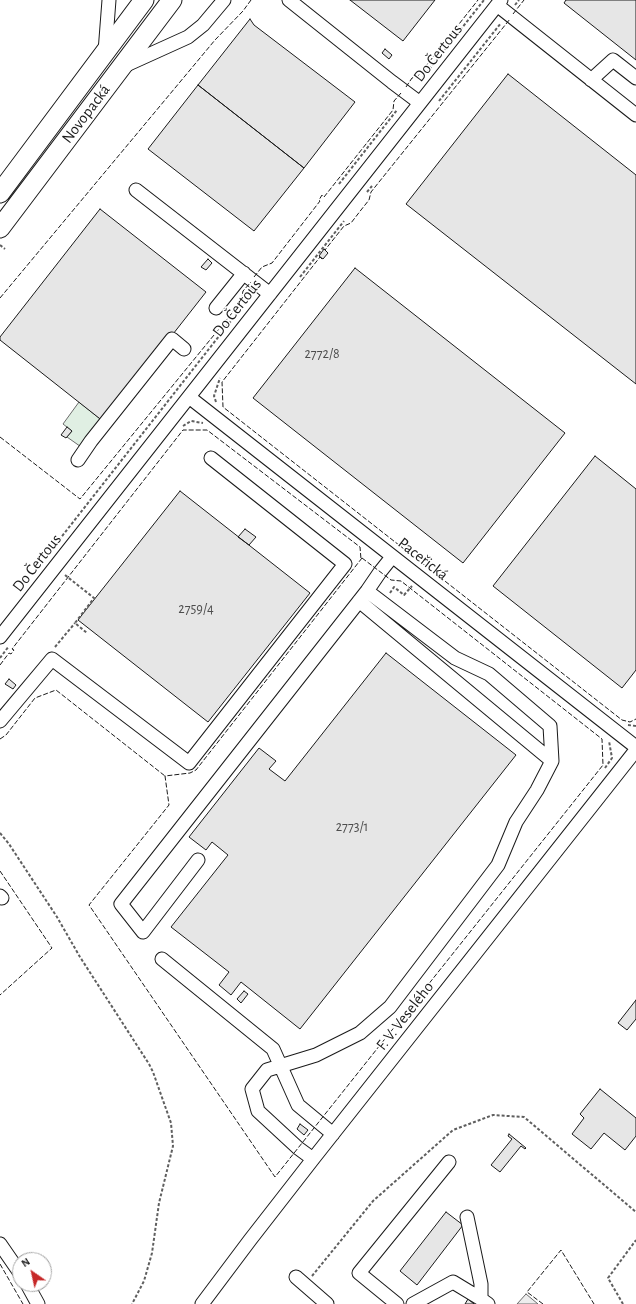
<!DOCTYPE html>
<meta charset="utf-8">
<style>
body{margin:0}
#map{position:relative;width:636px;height:1304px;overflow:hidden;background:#fff;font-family:"Alegreya Sans",sans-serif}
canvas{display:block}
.north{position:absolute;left:12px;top:1252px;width:40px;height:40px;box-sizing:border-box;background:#fff;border:1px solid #a3a3a3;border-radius:50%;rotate:326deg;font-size:11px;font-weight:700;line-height:16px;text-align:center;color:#1a1a1a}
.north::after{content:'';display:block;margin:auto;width:14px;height:18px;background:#c62828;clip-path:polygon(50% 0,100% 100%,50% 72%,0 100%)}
</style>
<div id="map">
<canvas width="636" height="1304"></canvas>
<div class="north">N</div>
</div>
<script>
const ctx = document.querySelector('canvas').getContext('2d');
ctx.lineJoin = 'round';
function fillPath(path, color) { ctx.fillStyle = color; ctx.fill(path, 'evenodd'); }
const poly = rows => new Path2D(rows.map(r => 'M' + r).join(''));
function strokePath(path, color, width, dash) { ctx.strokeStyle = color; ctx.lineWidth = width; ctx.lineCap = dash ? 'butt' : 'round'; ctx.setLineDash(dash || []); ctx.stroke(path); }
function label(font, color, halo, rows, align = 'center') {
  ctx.font = font + ' "Alegreya Sans",sans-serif'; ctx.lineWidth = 3; ctx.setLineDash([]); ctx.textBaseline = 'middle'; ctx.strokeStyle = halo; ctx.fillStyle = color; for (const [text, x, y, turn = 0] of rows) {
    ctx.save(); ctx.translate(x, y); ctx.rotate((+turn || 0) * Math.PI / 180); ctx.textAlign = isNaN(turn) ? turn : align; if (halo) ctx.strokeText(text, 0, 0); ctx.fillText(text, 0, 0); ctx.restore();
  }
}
const green = poly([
 [79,402,104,422,84,449,67,437,72,431,63,424,79,402]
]);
fillPath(green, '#e0efe3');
strokePath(green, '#6a6a6a', 1);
const parking = poly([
 [526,1294,538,1304,517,1304,526,1294]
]);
fillPath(parking, '#ededed');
strokePath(parking, '#6a6a6a', 1);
const building = poly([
 [350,0,435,0,403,41,350,0],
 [566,0,636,0,636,60,564,3,566,0],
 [250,19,254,25,355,102,304,168,198,85,250,19],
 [385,49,392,55,389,59,382,53,385,49],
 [508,74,636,175,636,384,406,204,508,74],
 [198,85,304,168,254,231,148,149,198,85],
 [100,209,206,292,104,422,0,340,0,337,100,209],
 [324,249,328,253,323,259,319,256,324,249],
 [208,259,212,263,206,270,201,267,208,259],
 [355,268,565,433,463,563,253,398,355,268],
 [67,427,72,431,66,438,61,435,67,427],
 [595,456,636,489,636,670,622,688,493,586,595,456],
 [180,491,310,593,208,722,78,620,180,491],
 [245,529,256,537,249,545,238,537,245,529],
 [386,653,516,755,300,1029,241,982,231,995,219,985,229,972,171,927,228,855,212,842,206,850,189,837,259,748,276,761,269,769,285,781,386,653],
 [9,679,16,685,13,689,5,684,9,679],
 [244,991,248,994,241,1003,237,999,244,991],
 [636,1000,636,1019,627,1030,618,1023,636,1000],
 [600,1089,636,1118,636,1136,625,1150,604,1133,591,1149,572,1134,584,1118,580,1114,600,1089],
 [300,1124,308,1130,304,1135,297,1129,300,1124],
 [509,1134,526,1148,525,1149,521,1146,500,1172,491,1165,512,1139,508,1136,509,1134],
 [446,1212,463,1225,417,1285,400,1271,446,1212],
 [468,1299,474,1304,465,1304,468,1299]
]);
fillPath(building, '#e6e6e6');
strokePath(building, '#1a1a1a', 1);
const minor = poly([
 [289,0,392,82,420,103],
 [497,5,636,115],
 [105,52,109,0],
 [124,66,188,37,203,25,224,0],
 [591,80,613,60,636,78],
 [136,190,270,294],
 [216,308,244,273],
 [189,397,636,747],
 [78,460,91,441,172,339,184,349],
 [359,601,552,761],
 [0,637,501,0],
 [0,721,52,659,189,763,345,564,211,458],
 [198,860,143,932,121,904,367,591,380,572,392,557],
 [0,896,2,898],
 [162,959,273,1049,298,1105,333,1134],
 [313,1159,298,1148,258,1111,252,1089,267,1070,316,1055,360,1033,390,1007,498,865,516,822,537,790,552,761,550,726,489,674,455,658,367,591],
 [467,1217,481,1284,481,1299,488,1304],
 [0,1244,20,1273],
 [296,1277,327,1304],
 [27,1284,38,1304],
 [202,1304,250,1240,313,1159,636,750],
 [397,1304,359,1273,449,1162],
 [413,1304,453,1282,481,1299]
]);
const highway = poly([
 [0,193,144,0],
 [0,228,172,0]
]);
strokePath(minor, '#1a1a1a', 15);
strokePath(highway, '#1a1a1a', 21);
strokePath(poly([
 [515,5,519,0],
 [420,81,484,0],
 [439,101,501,23],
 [339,184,397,110],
 [367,192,372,186],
 [0,245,5,249],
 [300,277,344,221],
 [216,402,214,396,220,378],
 [183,426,191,421,203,423],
 [59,540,245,303],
 [65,575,94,598,75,623,87,633],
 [390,593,394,587,404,595,412,586],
 [55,647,75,623],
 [0,658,9,646],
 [628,725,636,726],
 [605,768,612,758,609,741],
 [0,833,9,844,57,917,80,957,149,1064,153,1072,171,1123,173,1146,159,1203,152,1253,144,1281,132,1304],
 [312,1276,373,1201,453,1130,493,1115,524,1117,636,1212],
 [623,1304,608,1278,636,1240]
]), '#5f5f5f', 2, [3, 2]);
strokePath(minor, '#fff', 13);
strokePath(highway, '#fff', 19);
strokePath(poly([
 [513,14,524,0],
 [406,87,412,78,418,76,478,0],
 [327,252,325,250,344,226,351,223,361,210,369,200,371,192,510,19],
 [322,259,320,257,222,382,223,407,622,720,630,722,636,719],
 [254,277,262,267,272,263,320,201,319,200,322,195,324,197,393,110,394,101,401,93],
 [0,298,215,40,243,11,251,0],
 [0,437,80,499,241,302,243,291,251,282],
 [362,558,391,580,401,581,602,739,603,765,275,1177,89,905,169,805,165,776,190,773,196,770,362,558],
 [0,665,9,653,11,654,14,650,12,649,183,430,207,430,360,547,361,559],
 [0,739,6,735,35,698,56,690,165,776],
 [0,871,52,948,0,995],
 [0,1264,23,1304],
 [543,1304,527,1292,561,1250,594,1304]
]), '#1a1a1a', 1, [5, 2]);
label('14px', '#4d4d4d', null, [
 ["2772/8",322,354],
 ["2759/4",196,609],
 ["2773/1",352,827]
]);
label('16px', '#1a1a1a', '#fff', [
 ["Do Čertous",438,53,-52],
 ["Novopacká",86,114,-53],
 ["Do Čertous",237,308,-52],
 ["Paceřická",423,559,38],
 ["Do Čertous",37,563,-52],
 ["F. V. Veselého",405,1016,-52]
]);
</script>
